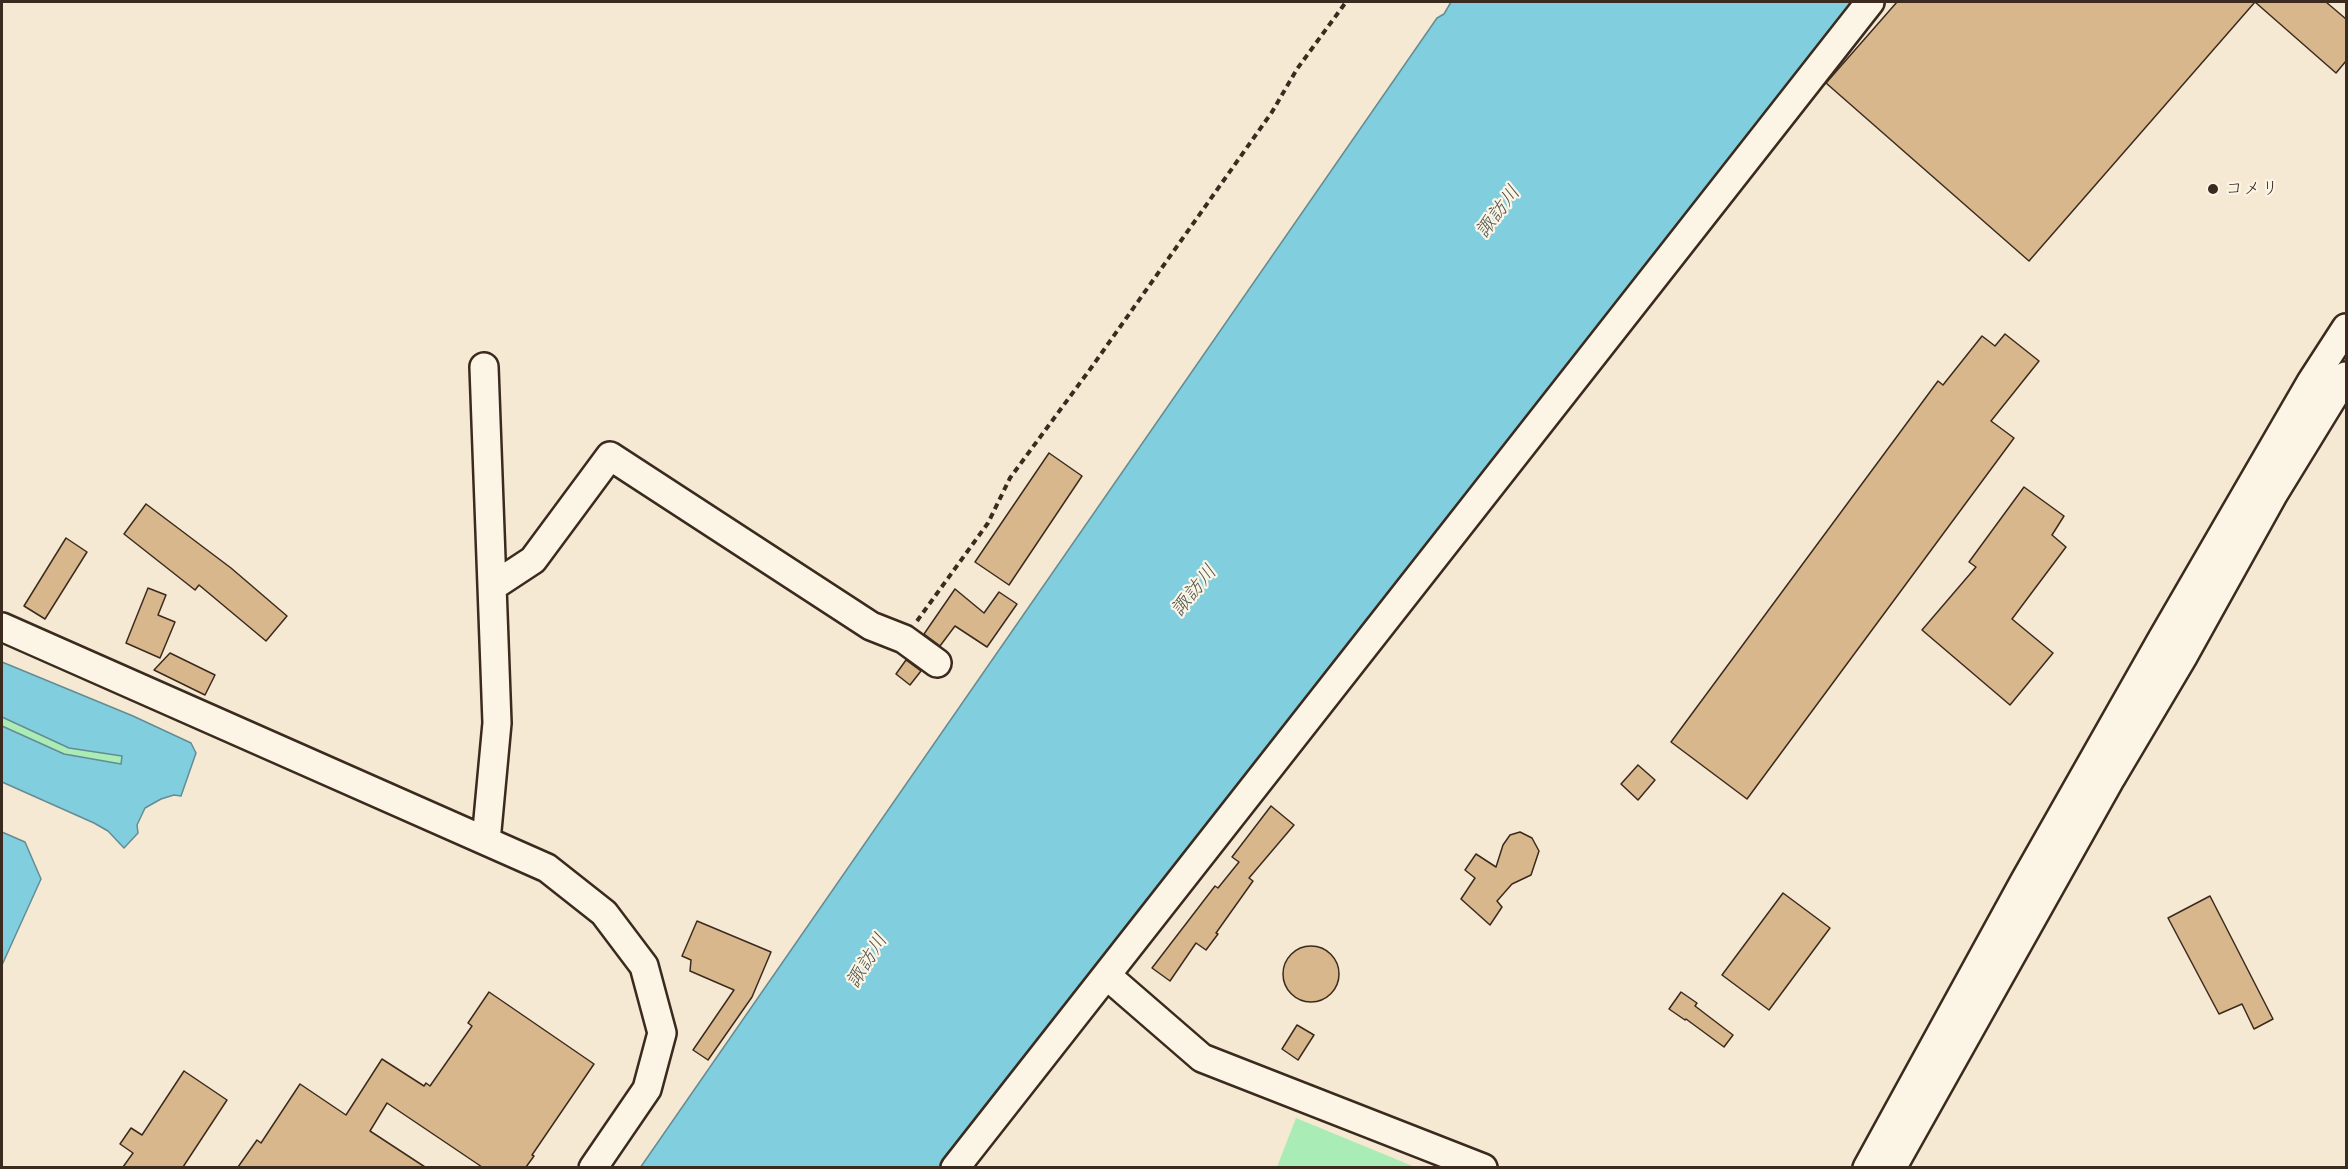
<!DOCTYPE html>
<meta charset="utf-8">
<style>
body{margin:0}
#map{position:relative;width:2348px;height:1169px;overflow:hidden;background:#f5e9d3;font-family:"Comic Neue",sans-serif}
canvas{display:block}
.frame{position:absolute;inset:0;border:3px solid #3b2a1e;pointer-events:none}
</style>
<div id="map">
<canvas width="2348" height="1169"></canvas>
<div class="frame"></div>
</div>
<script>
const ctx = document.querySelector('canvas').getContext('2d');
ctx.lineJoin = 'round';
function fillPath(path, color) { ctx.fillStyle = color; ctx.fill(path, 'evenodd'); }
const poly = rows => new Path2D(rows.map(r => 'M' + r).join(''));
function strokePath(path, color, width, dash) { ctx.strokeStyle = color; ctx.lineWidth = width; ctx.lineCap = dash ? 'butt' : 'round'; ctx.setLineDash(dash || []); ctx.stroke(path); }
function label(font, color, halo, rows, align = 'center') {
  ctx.font = font + ' "Comic Neue","Klee One",sans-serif'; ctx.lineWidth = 4.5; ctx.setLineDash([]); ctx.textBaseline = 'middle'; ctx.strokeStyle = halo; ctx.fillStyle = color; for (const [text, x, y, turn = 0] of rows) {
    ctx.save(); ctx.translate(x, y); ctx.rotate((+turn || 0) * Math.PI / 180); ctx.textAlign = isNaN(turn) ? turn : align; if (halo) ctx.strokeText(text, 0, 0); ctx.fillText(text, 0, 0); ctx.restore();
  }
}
fillPath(poly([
 [2,717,69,748,122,755,121,764,64,754,2,726],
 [1296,1118,1415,1167,1277,1167]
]), '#a9ecb6');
const water = poly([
 [1451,2,1861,2,946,1167,640,1168,1437,18,1444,14,1451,2],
 [2,662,133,716,191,743,196,753,181,796,174,795,161,799,145,808,137,825,138,833,124,848,108,831,94,823,2,782,2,726,64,754,121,764,122,756,69,748,2,717,2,662],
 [2,832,25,842,41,879,2,965,2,832]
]);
fillPath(water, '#81cedf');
strokePath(water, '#658c92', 1.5);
const building = poly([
 [1897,2,2326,2,2346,19,2346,61,2336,73,2255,2,2029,261,1826,83,1897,2],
 [2005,334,2039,361,1991,421,2014,438,1747,799,1671,742,1938,381,1943,385,1982,336,1995,346,2005,334],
 [1049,453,1082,476,1009,585,975,562,1049,453],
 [2024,487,2064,516,2052,535,2066,547,2012,619,2053,653,2010,705,1922,630,1976,567,1969,562,2024,487],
 [146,504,231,568,287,616,266,641,199,585,195,590,124,534,146,504],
 [66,538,87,552,45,619,24,606,66,538],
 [148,588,166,595,158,615,175,622,160,658,126,643,148,588],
 [955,589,984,613,999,592,1017,604,987,647,955,626,940,646,924,634,955,589],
 [170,653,215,675,205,695,154,670,170,653],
 [906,660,921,671,910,685,896,674,906,660],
 [1638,765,1655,780,1638,800,1621,784,1638,765],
 [1271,806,1294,825,1249,878,1253,881,1216,933,1218,934,1206,950,1196,943,1170,981,1152,968,1215,886,1218,888,1239,862,1232,857,1271,806],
 [1520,832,1532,838,1539,851,1531,875,1512,884,1497,901,1502,907,1490,925,1461,899,1475,878,1465,870,1476,854,1496,867,1503,845,1510,835,1520,832],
 [1783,893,1830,928,1769,1010,1722,975,1783,893],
 [2210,896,2273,1019,2254,1029,2242,1004,2219,1014,2168,918,2210,896],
 [697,921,771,952,752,997,708,1060,693,1050,734,990,690,971,691,960,682,956,697,921],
 '1283 974a28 28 0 1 1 56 0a28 28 0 1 1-56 0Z',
 [489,992,594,1064,532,1155,534,1156,526,1167,482,1167,387,1103,370,1131,425,1167,238,1167,257,1140,261,1143,300,1084,346,1115,382,1059,424,1086,426,1083,430,1086,472,1026,468,1023,489,992],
 [1681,992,1697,1003,1695,1006,1733,1035,1724,1047,1686,1019,1685,1020,1669,1009,1681,992],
 [1297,1025,1314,1035,1298,1060,1282,1049,1297,1025],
 [184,1071,227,1100,183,1167,123,1167,133,1153,120,1144,131,1128,142,1135,184,1071]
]);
fillPath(building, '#d9b78c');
strokePath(building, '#3b2a1e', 1.5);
const minor = poly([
 [484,367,497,723,486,841],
 [492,587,533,560,610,456,871,626,904,639,937,663],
 [2,627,547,868,604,913,644,966,662,1033,647,1089,593,1168],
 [1112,980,1202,1058,1483,1168],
 [955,1168,1870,2],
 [1867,1168,2024,882,2162,639,2311,382,2346,328],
 [1892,1168,2111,778,2184,655,2273,495,2346,376]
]);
strokePath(minor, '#3b2a1e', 32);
strokePath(poly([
 [917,621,988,523,1010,478,1091,368,1272,112,1297,69,1346,2]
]), '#3b2a1e', 4, [6, 4.5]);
strokePath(minor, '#fcf5e5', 27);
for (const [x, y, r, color] of [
 [2213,189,6,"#3b2a1e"]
]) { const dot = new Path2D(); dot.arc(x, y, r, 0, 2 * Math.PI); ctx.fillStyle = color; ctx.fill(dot); strokePath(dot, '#fcf5e5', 2); }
label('18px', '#3b2a1e', '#fcf5e5', [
 ["コメリ",2225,189]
], 'left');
label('italic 20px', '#4c534e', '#fcf5e5', [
 ["諏訪川",1498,212,-53],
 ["諏訪川",1194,591,-51],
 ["諏訪川",867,961,-58]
]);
</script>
